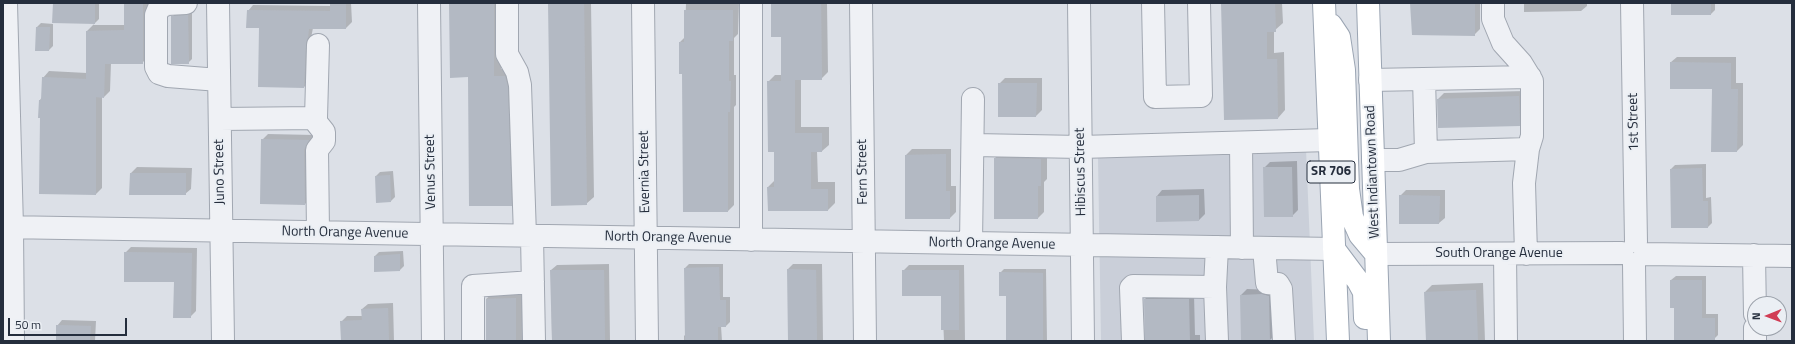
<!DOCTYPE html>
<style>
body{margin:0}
#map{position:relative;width:1795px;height:344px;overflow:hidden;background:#dce0e7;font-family:"Titillium Web",sans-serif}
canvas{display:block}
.frame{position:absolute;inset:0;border:4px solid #252e3d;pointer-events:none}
.north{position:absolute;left:1747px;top:296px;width:40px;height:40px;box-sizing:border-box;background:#ebeff4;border:1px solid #9ca2ab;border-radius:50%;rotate:269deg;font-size:11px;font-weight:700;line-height:16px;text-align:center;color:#252e3d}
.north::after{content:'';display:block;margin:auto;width:14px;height:18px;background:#d13c54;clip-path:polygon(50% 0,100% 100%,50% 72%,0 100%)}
.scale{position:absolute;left:8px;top:318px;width:119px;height:18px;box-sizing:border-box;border:2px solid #252e3d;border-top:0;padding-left:5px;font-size:12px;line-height:14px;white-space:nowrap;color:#252e3d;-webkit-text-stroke:3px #ebeff4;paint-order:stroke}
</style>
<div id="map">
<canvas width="1795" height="344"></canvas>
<div class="frame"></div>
<div class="north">N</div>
<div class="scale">50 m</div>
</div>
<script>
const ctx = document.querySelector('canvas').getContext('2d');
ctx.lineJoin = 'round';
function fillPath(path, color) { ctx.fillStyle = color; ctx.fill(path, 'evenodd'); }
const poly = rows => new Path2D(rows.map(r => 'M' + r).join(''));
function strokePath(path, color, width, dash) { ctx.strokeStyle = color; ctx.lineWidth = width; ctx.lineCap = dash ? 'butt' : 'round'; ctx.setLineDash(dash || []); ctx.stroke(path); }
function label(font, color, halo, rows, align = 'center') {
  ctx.font = font + ' "Titillium Web",sans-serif'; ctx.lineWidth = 4; ctx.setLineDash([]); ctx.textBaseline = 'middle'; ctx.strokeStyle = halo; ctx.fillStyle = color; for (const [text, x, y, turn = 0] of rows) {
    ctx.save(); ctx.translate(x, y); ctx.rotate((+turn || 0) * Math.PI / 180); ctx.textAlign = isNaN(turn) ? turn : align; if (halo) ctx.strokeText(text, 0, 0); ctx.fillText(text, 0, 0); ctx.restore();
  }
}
fillPath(poly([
 [1306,149,1314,341,1101,341,1098,158]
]), '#cacfd9');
fillPath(poly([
 [54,3,99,3,99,19,93,25,94,23,53,22,53,46,49,50,37,27,41,23,53,24],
 [125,3,149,3,148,57,142,63,111,63,110,91,104,97,102,97,102,188,96,194,41,117,39,117,40,100,42,97,43,78,49,71,87,73,87,31,93,25,125,25],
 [331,3,351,3,352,22,346,28,313,28,311,38,309,82,304,87,248,11,253,5,331,6],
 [450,3,501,3,501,69,512,69,518,198,511,205,469,76],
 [549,3,591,3,594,197,586,204],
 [686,3,739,3,738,34,734,38,734,75,736,75,736,105,734,107,734,205,728,211,683,73,680,73,680,42,685,37],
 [772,3,827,3,828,72,821,79,801,79,801,127,829,127,829,145,822,151,817,151,818,182,835,182,835,203,828,210,768,187,775,180,775,151,768,82,775,75,782,75,782,36],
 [1222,3,1282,3,1283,23,1274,31,1274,53,1284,52,1285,110,1278,118],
 [1411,3,1480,3,1480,29,1474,35],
 [1524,3,1587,3,1587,6,1581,11,1524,12],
 [1672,3,1715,3,1715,10,1711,14],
 [192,11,192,59,188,63,172,17,176,13],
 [1677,57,1736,57,1736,83,1743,83,1743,145,1737,151,1713,88,1671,62],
 [1005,78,1042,78,1042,110,1036,116,999,84],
 [1525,91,1525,119,1519,125,1439,127,1438,99,1444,93],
 [268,134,314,135,310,143,311,198,305,204,262,140],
 [912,149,951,149,951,186,956,186,956,212,950,218,906,218,906,155],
 [1001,152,1047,153,1047,179,1044,182,1044,212,1038,218,995,158],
 [1297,161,1298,210,1292,216,1264,168,1270,162],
 [1706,164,1706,198,1711,197,1712,223,1708,227,1671,169,1675,165],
 [137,167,192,168,191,189,185,194,130,194,131,173],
 [393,171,395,197,391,201,376,176,380,172],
 [1204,189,1205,214,1199,220,1157,196,1162,190],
 [1406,190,1445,190,1445,218,1439,223,1400,223,1400,196],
 [131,247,197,248,196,311,190,317,175,281,125,253],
 [403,251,404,266,400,270,375,256,379,252],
 [609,264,610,341,552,341,551,270,557,265],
 [689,264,723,264,723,297,730,297,730,322,726,326,721,326,722,341,684,341,684,336,686,334,685,268],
 [793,264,822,264,823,341,789,341,788,269],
 [909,265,964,265,965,341,944,341,942,295,903,271],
 [1004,269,1046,269,1047,341,1007,341,1007,295,1000,273],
 [1676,276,1706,276,1706,314,1718,314,1718,335,1714,339,1703,339,1703,341,1675,341,1675,307,1671,280],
 [1483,283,1485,341,1427,341,1425,292,1432,285],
 [1247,289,1274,290,1276,334,1270,340,1242,341,1241,295],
 [523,291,523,341,486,341,486,299,494,292],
 [1151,293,1194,294,1195,335,1200,335,1200,341,1157,341,1145,299],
 [393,303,394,341,342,341,341,322,347,316,362,316,362,309,368,304],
 [62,320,96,321,95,341,57,341,57,326]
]), '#0003');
fillPath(poly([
 [53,3,95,3,95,24,52,23],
 [124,3,143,3,143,64,105,64,104,98,96,97,96,195,39,194,40,118,38,118,39,100,41,100,42,77,86,79,86,31,124,30],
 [330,3,346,3,346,29,309,29,308,37,306,45,304,88,258,87,259,28,246,28,247,10,330,11],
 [449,3,494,3,494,76,505,76,508,87,512,206,469,206,468,77,450,78],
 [548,3,584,3,587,205,551,206],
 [771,3,821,3,822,80,795,80,795,133,822,133,822,152,811,152,811,189,828,189,828,211,768,211,767,187,774,187,774,152,768,152,767,81,781,81,781,37,771,37],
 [1221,3,1275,3,1276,32,1267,32,1267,59,1277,59,1278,119,1224,120],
 [1410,3,1475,3,1475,36,1412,35],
 [1671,3,1711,3,1711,15,1671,15],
 [684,10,733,10,733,41,729,41,729,81,731,81,730,112,728,112,728,212,683,212,682,74,679,74,679,42,684,42],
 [188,15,189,64,171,64,171,16],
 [36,27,50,27,49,51,35,51],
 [1670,62,1731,63,1731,89,1738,89,1737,152,1711,152,1712,89,1670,89],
 [998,83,1037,83,1036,117,998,117],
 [1519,96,1520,126,1438,128,1437,99],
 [261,139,309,140,304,150,305,205,260,204],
 [946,154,946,191,950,191,950,219,905,219,905,155],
 [994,158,1041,159,1041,186,1038,186,1038,219,994,219],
 [1263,167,1292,167,1293,217,1264,217],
 [1702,168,1703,201,1708,201,1708,228,1671,228,1670,169],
 [130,173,186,173,186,195,129,195],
 [390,175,391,202,376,203,375,176],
 [1199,195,1199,221,1156,222,1156,196],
 [1399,195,1440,196,1439,224,1399,224],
 [124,252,192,253,191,318,173,318,174,282,124,282],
 [400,254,400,271,374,272,374,256],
 [719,267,720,300,726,300,726,327,718,327,718,341,685,341,684,268],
 [787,269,816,270,817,341,788,341],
 [550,270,604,270,605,341,552,341],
 [902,270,959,270,959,330,941,330,941,296,902,296],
 [999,272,1043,273,1043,341,1006,341,1006,296,999,296],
 [1670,280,1702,280,1702,318,1715,318,1715,340,1674,341,1674,308,1670,308],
 [1476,290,1478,341,1426,341,1424,292],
 [1262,294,1269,296,1270,341,1241,341,1240,295],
 [516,298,516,341,486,341,486,299],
 [1144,299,1189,299,1190,341,1145,341],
 [388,308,389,341,341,341,340,321,362,320,361,309],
 [56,325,91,326,90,341,56,341]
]), '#b3b9c3');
const minor = poly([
 [6,3,12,227,13,341],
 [186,3,167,4,159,8,156,15,156,67,159,73,168,76,219,80],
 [218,3,223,341],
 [429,3,433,341],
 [507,3,507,54,517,72,520,85,525,236],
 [643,3,647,341],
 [751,3,751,240],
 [861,3,865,341],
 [1079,3,1083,341],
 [1153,3,1155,97,1201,96,1199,3],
 [1493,3,1493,19,1503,43,1521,63,1532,81,1532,136,1528,149,1524,183,1526,254],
 [1632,3,1636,242],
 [1424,79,1426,152,1528,149],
 [1370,80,1530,77],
 [220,119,316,118],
 [1241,143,1242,248],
 [974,145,1081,147,1329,140],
 [1373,160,1399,160,1426,152],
 [3,227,1334,249],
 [318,232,317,150,324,141,324,132,316,122,316,118,318,45],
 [532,236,534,341],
 [971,243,973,99],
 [1264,248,1267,283,1278,284,1281,289,1284,341],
 [1376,254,1622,253],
 [1505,254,1506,341],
 [1645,254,1792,256],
 [1754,255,1755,314],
 [1634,264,1635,341],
 [1755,328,1755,341],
 [473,341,473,286,533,282],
 [1133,341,1131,288,1133,286,1215,287],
 [1217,341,1215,287,1217,247]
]);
const major = poly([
 [1324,3,1338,341],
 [1368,3,1379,341],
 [1331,25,1339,37,1344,70,1348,189,1352,217,1360,235,1376,254],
 [1334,249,1358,281,1364,292,1365,318]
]);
strokePath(minor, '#a1a7b1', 24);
strokePath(major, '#9ba5b3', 24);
strokePath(minor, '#eff1f5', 22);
strokePath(major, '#fff', 22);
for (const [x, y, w] of [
 [1331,172,48]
]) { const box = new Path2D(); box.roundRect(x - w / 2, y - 11, w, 22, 3); ctx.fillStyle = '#ebeff4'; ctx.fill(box); strokePath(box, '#252e3d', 1); }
label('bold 13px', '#252e3d', null, [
 ["SR 706",1331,172]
]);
label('14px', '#252e3d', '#ebeff4', [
 ["1st Street",1634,122,-91],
 ["Juno Street",220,172,-91],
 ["Venus Street",431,172,-91],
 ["Evernia Street",645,172,-91],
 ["Fern Street",863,172,-91],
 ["Hibiscus Street",1081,172,-91],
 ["West Indiantown Road",1373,172,-92],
 ["North Orange Avenue",345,233,1],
 ["North Orange Avenue",668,238,1],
 ["North Orange Avenue",992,244,1],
 ["South Orange Avenue",1499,254]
]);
</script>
